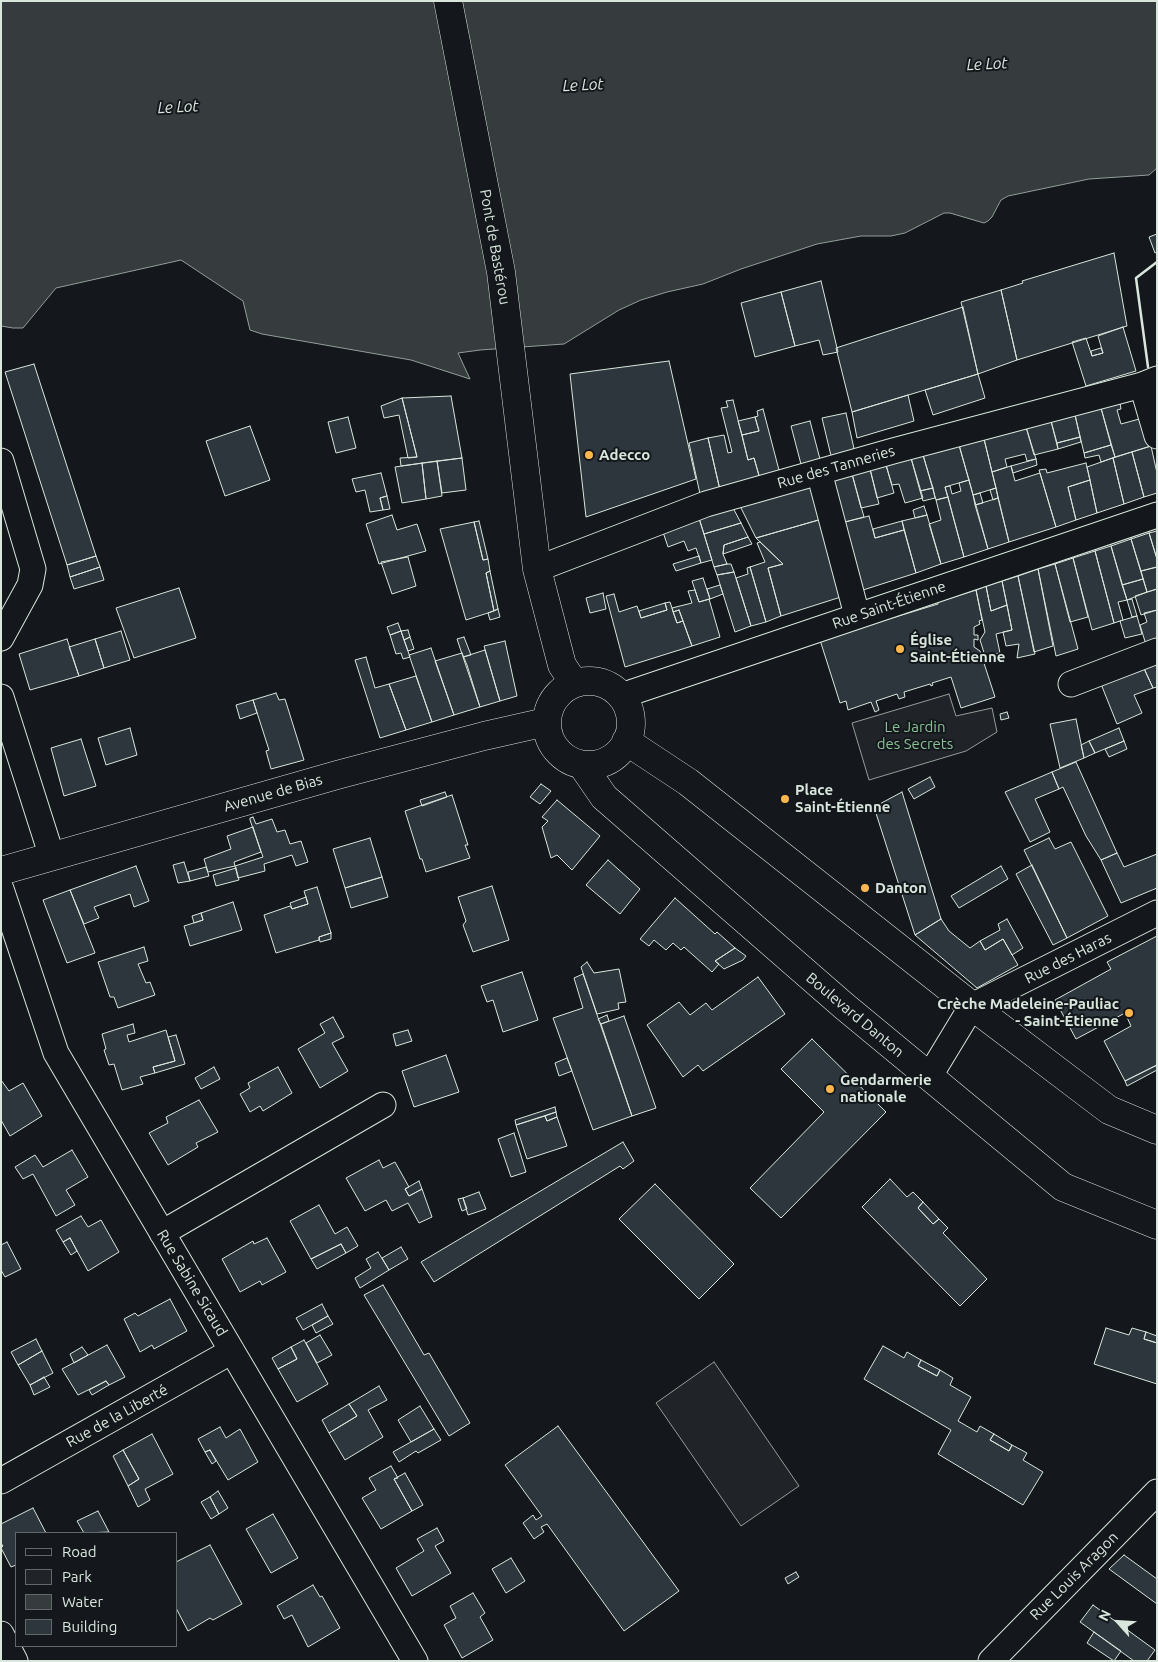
<!DOCTYPE html>
<meta charset="utf-8">
<style>
body{margin:0}
#map{position:relative;width:1158px;height:1662px;overflow:hidden;background:#14181c;font-family:Ubuntu,sans-serif}
canvas{display:block}
.frame{position:absolute;inset:0;border:2px solid #d8e6dc;pointer-events:none}
.legend{position:absolute;left:15px;top:1532px;width:162px;height:115px;box-sizing:border-box;background:#14181c;border:1px solid #626a69;margin:0;padding:6px 9px;list-style:none;font-size:15px;color:#d8e6dc}
.legend li{display:flex;align-items:center;gap:10px;height:25px}
.legend b{width:25px;border:1px solid #626a69}
.north{position:absolute;left:1093px;top:1597px;width:50px;height:50px;-webkit-text-stroke:4px #14181c;paint-order:stroke;rotate:296deg;font-size:14px;font-weight:700;line-height:20px;text-align:center;color:#d8e6dc}
.north::after{content:'';display:block;margin:auto;width:18px;height:22px;background:#d8e6dc;clip-path:polygon(50% 0,100% 100%,50% 72%,0 100%)}
</style>
<div id="map">
<canvas width="1158" height="1662"></canvas>
<div class="frame"></div>
<ul class="legend">
<li><b style="height:6px;background:#14181c"></b>Road</li>
<li><b style="height:14px;background:#202428"></b>Park</li>
<li><b style="height:14px;background:#363b3e"></b>Water</li>
<li><b style="height:14px;background:#2c363c"></b>Building</li>
</ul>
<div class="north">N</div>
</div>
<script>
const ctx = document.querySelector('canvas').getContext('2d');
ctx.lineJoin = 'round';
function fillPath(path, color) { ctx.fillStyle = color; ctx.fill(path, 'evenodd'); }
const poly = rows => new Path2D(rows.map(r => 'M' + r).join(''));
function strokePath(path, color, width, dash) { ctx.strokeStyle = color; ctx.lineWidth = width; ctx.lineCap = dash ? 'butt' : 'round'; ctx.setLineDash(dash || []); ctx.stroke(path); }
function label(font, color, halo, rows, align = 'center') {
  ctx.font = font + ' Ubuntu,sans-serif'; ctx.lineWidth = 4; ctx.setLineDash([]); ctx.textBaseline = 'middle'; ctx.strokeStyle = halo; ctx.fillStyle = color; for (const [text, x, y, turn = 0] of rows) {
    ctx.save(); ctx.translate(x, y); ctx.rotate((+turn || 0) * Math.PI / 180); ctx.textAlign = isNaN(turn) ? turn : align; if (halo) ctx.strokeText(text, 0, 0); ctx.fillText(text, 0, 0); ctx.restore();
  }
}
const green = poly([
 [949,694,956,716,992,708,997,732,966,751,869,780,852,723,949,694],
 [714,1362,799,1486,741,1526,656,1403,714,1362]
]);
fillPath(green, '#202428');
strokePath(green, '#939e99', 1);
const water = poly([
 [1,1,1157,1,1157,168,1149,175,1089,179,1008,196,1001,200,992,217,988,221,984,223,950,213,944,213,905,233,891,236,861,236,817,244,741,269,703,284,667,292,641,300,619,310,564,344,480,350,458,353,470,379,411,360,262,334,250,330,243,301,181,260,56,288,23,328,13,328,1,326,1,1]
]);
fillPath(water, '#363b3e');
strokePath(water, '#939e99', 1);
const building = poly([
 [1157,234,1157,252,1155,253,1149,237,1157,234],
 [1114,253,1127,326,1017,360,1001,290,1023,283,1022,281,1114,253],
 [821,281,838,352,823,355,819,340,795,346,781,292,821,281],
 [1001,290,1017,360,978,374,961,302,1001,290],
 [781,292,795,346,755,357,741,303,781,292],
 [963,307,978,374,852,412,836,348,963,307],
 [1123,327,1136,371,1086,386,1072,342,1086,338,1092,356,1103,353,1098,336,1123,327],
 [1101,348,1103,353,1092,356,1091,351,1101,348],
 [669,361,696,479,586,517,570,374,669,361],
 [34,364,96,556,67,565,5,372,34,364],
 [978,374,985,398,933,415,925,390,978,374],
 [908,395,914,421,857,438,852,412,908,395],
 [451,396,462,458,401,466,400,458,417,457,402,398,451,396],
 [402,398,417,457,408,458,399,415,384,418,381,406,402,398],
 [733,400,748,460,754,458,760,479,720,490,708,438,724,435,728,453,732,452,721,408,728,407,726,401,733,400],
 [1120,403,1121,409,1117,410,1121,424,1143,418,1151,446,1115,457,1101,408,1120,403],
 [1101,408,1111,445,1084,453,1075,415,1101,408],
 [763,409,780,474,760,479,754,458,748,460,742,435,759,431,755,417,758,416,757,411,763,409],
 [846,413,855,453,832,460,822,418,846,413],
 [1075,415,1080,437,1057,443,1051,421,1075,415],
 [348,417,356,448,336,453,328,422,348,417],
 [755,417,759,431,742,435,738,421,755,417],
 [810,421,821,463,802,468,791,426,810,421],
 [1051,421,1058,449,1034,455,1026,427,1051,421],
 [250,426,270,480,225,496,206,441,250,426],
 [1026,427,1036,459,1027,461,1025,454,1005,459,1007,467,992,472,984,439,1026,427],
 [1080,437,1081,442,1058,449,1057,443,1080,437],
 [708,438,720,490,700,494,689,443,708,438],
 [984,439,996,488,973,495,959,445,984,439],
 [959,445,969,480,945,487,948,497,936,500,923,455,959,445],
 [1111,445,1115,457,1101,462,1099,455,1085,458,1084,453,1111,445],
 [1151,446,1157,473,1157,493,1144,497,1132,452,1151,446],
 [1132,452,1144,497,1124,504,1113,458,1132,452],
 [923,455,933,488,920,491,911,458,923,455],
 [462,458,466,490,442,493,437,461,462,458],
 [911,458,923,498,905,503,899,484,892,485,886,465,911,458],
 [1113,458,1124,504,1097,513,1087,467,1113,458],
 [1036,459,1037,465,1013,473,1011,466,1036,459],
 [437,461,442,496,426,499,422,463,437,461],
 [422,463,426,499,402,503,395,467,422,463],
 [1086,463,1090,480,1068,487,1076,520,1056,527,1039,470,1046,469,1047,473,1086,463],
 [886,465,894,493,877,498,870,469,886,465],
 [1011,466,1015,481,1040,473,1056,527,1009,542,992,472,1011,466],
 [870,469,879,504,861,508,852,474,870,469],
 [381,473,387,496,380,498,383,510,370,512,365,490,356,492,352,479,381,473],
 [852,474,864,517,841,523,828,480,852,474],
 [969,480,988,549,964,557,945,487,950,486,952,494,961,491,959,483,969,480],
 [1090,480,1097,513,1076,520,1068,487,1090,480],
 [813,484,822,519,756,538,739,504,813,484],
 [933,488,935,498,923,501,920,491,933,488],
 [996,488,998,498,993,500,990,490,996,488],
 [980,493,983,503,975,505,973,495,980,493],
 [387,496,390,509,383,510,380,498,387,496],
 [948,497,964,557,941,564,929,524,941,520,936,500,948,497],
 [998,498,1009,542,988,549,975,505,998,498],
 [732,506,741,523,704,534,698,515,732,506],
 [924,506,927,515,915,518,913,510,924,506],
 [392,515,397,530,417,524,426,551,379,564,366,524,392,515],
 [698,515,712,560,701,563,696,548,688,551,684,541,668,547,662,529,698,515],
 [927,515,941,564,916,573,902,521,927,515],
 [869,516,875,538,904,530,916,573,860,591,841,523,869,516],
 [822,519,844,596,781,616,768,568,783,564,756,538,822,519],
 [479,521,488,559,483,560,474,522,479,521],
 [902,521,904,530,875,538,873,529,902,521],
 [474,522,483,560,488,559,490,571,486,573,494,611,466,620,440,529,474,522],
 [741,523,748,537,724,545,723,554,727,564,714,567,704,534,741,523],
 [1157,531,1157,559,1149,533,1157,531],
 [1149,533,1157,559,1157,567,1141,571,1131,539,1149,533],
 [748,537,752,544,723,554,724,545,748,537],
 [1131,539,1143,579,1122,585,1111,546,1131,539],
 [760,542,783,564,768,568,781,616,766,622,750,567,765,562,757,543,760,542],
 [1111,546,1127,600,1118,602,1123,620,1114,623,1095,551,1111,546],
 [1095,551,1114,623,1092,630,1073,558,1095,551],
 [96,556,100,567,70,577,67,565,96,556],
 [699,556,701,563,676,571,673,564,699,556],
 [408,557,416,586,392,594,381,562,408,557],
 [1073,558,1088,617,1070,622,1055,564,1073,558],
 [727,564,731,564,734,572,717,575,714,567,727,564],
 [1055,564,1078,649,1056,656,1038,569,1055,564],
 [100,567,104,580,74,589,70,577,100,567],
 [750,567,766,622,751,626,736,578,748,574,747,568,750,567],
 [1157,567,1157,589,1147,592,1141,571,1157,567],
 [1038,569,1053,646,1034,652,1018,576,1038,569],
 [490,571,498,609,494,611,486,573,490,571],
 [734,572,751,626,735,632,717,575,734,572],
 [1018,576,1035,654,1017,658,1019,644,1006,646,1003,632,1012,630,1002,581,1018,576],
 [703,578,710,599,699,602,692,581,703,578],
 [1143,579,1147,592,1127,600,1122,585,1143,579],
 [1002,581,1007,605,991,611,986,586,1002,581],
 [720,585,723,594,710,599,707,589,720,585],
 [986,586,991,611,1007,605,1012,630,996,634,1000,653,985,656,980,640,985,632,976,590,986,586],
 [179,588,196,638,134,658,116,608,179,588],
 [1157,589,1157,610,1141,615,1135,596,1157,589],
 [695,590,699,602,709,599,720,637,692,646,679,610,673,612,672,608,692,603,688,591,695,590],
 [976,590,982,620,979,621,980,624,974,627,974,635,978,635,978,640,974,639,974,647,980,651,995,697,961,708,951,677,932,683,933,685,931,686,930,684,904,692,905,697,899,699,897,694,876,701,879,710,875,712,871,702,848,710,846,701,840,703,820,640,938,604,938,602,976,590],
 [603,593,606,609,590,613,586,598,603,593],
 [614,594,619,612,637,606,641,618,667,610,665,603,670,602,677,623,683,621,692,646,625,667,606,596,614,594],
 [1132,599,1137,616,1132,617,1127,600,1132,599],
 [665,603,667,610,641,618,639,611,665,603],
 [498,609,500,617,490,620,488,613,498,609],
 [679,610,683,621,677,623,673,612,679,610],
 [1157,610,1157,644,1147,648,1140,625,1147,622,1144,613,1157,610],
 [1137,616,1142,634,1125,638,1120,621,1137,616],
 [398,623,401,631,390,635,387,627,398,623],
 [408,630,410,637,404,640,401,631,408,630],
 [121,631,130,660,104,668,95,639,121,631],
 [401,631,410,657,403,659,401,653,396,654,390,635,401,631],
 [410,637,414,649,408,651,404,640,410,637],
 [464,637,471,655,463,657,457,639,464,637],
 [67,639,79,676,30,690,19,654,67,639],
 [95,639,104,668,79,676,69,647,95,639],
 [505,641,517,696,500,701,484,646,505,641],
 [431,648,454,715,432,722,409,655,431,648],
 [485,650,500,701,480,707,463,657,485,650],
 [462,653,467,665,480,707,454,715,435,661,462,653],
 [1157,656,1157,687,1153,688,1141,662,1157,656],
 [366,657,375,688,389,684,406,730,380,738,355,660,366,657],
 [1141,662,1153,688,1134,695,1142,713,1117,724,1099,679,1141,662],
 [416,676,432,722,406,730,389,684,416,676],
 [276,693,279,700,285,699,304,760,271,769,266,751,269,750,253,700,276,693],
 [253,700,257,713,240,719,236,705,253,700],
 [1007,712,1009,718,1001,720,1000,714,1007,712],
 [1076,719,1084,758,1060,768,1050,724,1076,719],
 [130,728,137,755,106,765,98,738,130,728],
 [1119,728,1124,741,1095,753,1089,741,1119,728],
 [81,739,96,786,64,796,51,748,81,739],
 [1089,741,1095,753,1084,758,1081,745,1089,741],
 [1124,741,1127,749,1109,757,1105,749,1124,741],
 [1076,762,1117,853,1101,860,1086,836,1063,787,1059,789,1052,772,1076,762],
 [1052,772,1059,789,1035,799,1050,832,1030,842,1005,792,1052,772],
 [930,777,935,787,914,799,908,789,930,777],
 [541,784,551,791,540,804,530,797,541,784],
 [445,792,447,797,422,806,420,800,445,792],
 [902,792,941,919,915,935,874,807,902,792],
 [452,795,468,845,465,845,470,858,426,872,422,859,420,859,405,811,452,795],
 [557,800,600,836,572,870,557,855,551,858,542,827,548,821,542,817,557,800],
 [253,817,256,824,272,819,277,832,285,830,290,844,301,841,308,862,296,866,292,855,264,864,265,871,238,878,235,866,263,857,250,820,250,818,253,817],
 [253,827,261,852,234,862,235,866,208,872,204,859,231,849,227,836,253,827],
 [370,838,382,877,345,888,333,849,370,838],
 [1049,838,1055,849,1071,842,1108,916,1067,938,1024,850,1049,838],
 [1117,853,1124,867,1157,854,1157,888,1121,903,1101,860,1117,853],
 [608,860,640,889,620,914,586,885,608,860],
 [184,862,190,881,178,883,173,865,184,862],
 [1032,865,1067,938,1053,945,1016,874,1032,865],
 [136,866,149,901,134,907,130,894,94,907,99,918,84,924,70,890,136,866],
 [1001,866,1008,879,959,908,951,896,1001,866],
 [206,867,209,876,190,881,188,872,206,867],
 [236,868,239,880,216,886,213,875,236,868],
 [382,877,388,897,351,908,345,888,382,877],
 [492,886,509,940,473,952,463,925,466,921,458,897,492,886],
 [317,887,331,933,319,937,319,940,276,953,264,915,290,906,292,909,308,904,304,891,317,887],
 [70,890,95,953,67,963,43,900,70,890],
 [306,897,308,904,292,909,290,903,306,897],
 [675,898,715,934,717,932,735,948,715,961,719,964,712,972,684,947,681,950,673,943,666,950,654,940,649,946,640,939,675,898],
 [233,902,242,930,190,946,184,926,203,920,201,913,233,902],
 [201,913,203,920,194,923,192,916,201,913],
 [941,919,949,931,970,948,980,941,985,950,1003,939,1018,965,977,988,915,935,941,919],
 [1007,919,1023,948,1012,955,1003,939,985,950,980,941,1000,930,998,924,1007,919],
 [331,933,331,939,320,942,319,937,331,933],
 [1157,936,1157,1065,1125,1081,1104,1041,1131,1026,1125,1013,1076,1039,1055,1000,1111,969,1107,962,1157,936],
 [144,947,148,961,138,964,146,983,150,982,155,995,118,1008,114,997,110,997,98,962,144,947],
 [735,948,746,956,743,960,724,969,715,961,735,948],
 [587,962,594,973,619,969,626,1002,618,1003,619,1009,597,1014,581,967,587,962],
 [522,972,538,1020,503,1032,493,1000,487,1002,481,986,522,972],
 [583,974,632,1116,593,1130,553,1018,583,1008,574,978,583,974],
 [758,977,785,1014,703,1071,698,1065,683,1077,647,1025,679,1002,690,1015,706,1003,712,1010,758,977],
 [607,1015,609,1021,601,1024,598,1019,607,1015],
 [624,1016,656,1108,632,1116,601,1024,624,1016],
 [333,1017,344,1037,332,1043,348,1071,320,1088,298,1049,325,1033,320,1024,333,1017],
 [133,1024,135,1033,127,1035,129,1042,166,1030,175,1061,153,1067,155,1073,140,1077,143,1084,122,1090,114,1064,109,1065,104,1050,106,1049,102,1034,133,1024],
 [408,1030,412,1041,396,1046,393,1034,408,1030],
 [176,1035,185,1064,155,1073,153,1067,175,1061,168,1037,176,1035],
 [812,1039,886,1112,781,1218,750,1188,824,1112,781,1069,812,1039],
 [446,1055,459,1092,414,1107,402,1071,446,1055],
 [567,1058,572,1071,559,1076,555,1063,567,1058],
 [1157,1065,1157,1070,1127,1086,1125,1081,1157,1065],
 [214,1067,220,1079,201,1089,195,1078,214,1067],
 [278,1067,292,1093,263,1111,260,1106,250,1112,240,1094,250,1088,248,1083,278,1067],
 [1,1080,9,1091,23,1083,42,1116,10,1136,1,1120,1,1080],
 [199,1100,218,1132,196,1143,198,1147,168,1165,149,1133,168,1123,166,1117,199,1100],
 [555,1107,556,1112,516,1125,515,1120,555,1107],
 [556,1112,557,1117,547,1121,545,1116,556,1112],
 [545,1116,547,1121,557,1117,567,1146,527,1159,516,1125,545,1116],
 [514,1133,526,1172,511,1177,498,1139,514,1133],
 [623,1142,634,1161,623,1169,620,1166,434,1282,421,1262,623,1142],
 [72,1150,88,1177,66,1190,75,1205,56,1216,33,1174,23,1179,15,1167,35,1155,43,1167,72,1150],
 [379,1160,383,1168,395,1162,409,1187,405,1189,409,1196,422,1189,432,1217,419,1223,408,1203,392,1211,386,1200,365,1211,346,1178,379,1160],
 [890,1179,907,1197,913,1192,923,1202,918,1208,933,1224,939,1219,948,1228,943,1233,987,1279,960,1306,862,1207,890,1179],
 [419,1181,422,1189,409,1196,405,1189,419,1181],
 [655,1184,734,1264,699,1299,619,1219,655,1184],
 [479,1192,486,1209,468,1215,463,1198,479,1192],
 [463,1198,467,1209,462,1211,458,1199,463,1198],
 [923,1202,939,1219,933,1224,918,1208,923,1202],
 [319,1205,335,1234,347,1227,358,1246,346,1253,341,1244,311,1259,290,1221,319,1205],
 [81,1216,88,1227,101,1220,119,1252,88,1271,70,1238,63,1242,56,1230,81,1216],
 [70,1238,77,1251,71,1255,63,1242,70,1238],
 [267,1238,286,1272,262,1285,260,1281,240,1292,222,1259,253,1241,254,1244,267,1238],
 [7,1242,21,1269,5,1277,1,1270,1,1245,7,1242],
 [341,1244,346,1253,317,1269,311,1259,341,1244],
 [401,1247,408,1259,389,1270,382,1258,401,1247],
 [378,1252,389,1270,360,1288,355,1278,371,1268,366,1259,378,1252],
 [383,1285,424,1355,429,1353,470,1423,449,1436,364,1295,383,1285],
 [170,1299,187,1331,154,1349,152,1345,140,1352,124,1319,135,1313,138,1316,170,1299],
 [322,1304,328,1316,303,1330,296,1318,322,1304],
 [328,1316,333,1324,316,1333,312,1325,328,1316],
 [1106,1328,1129,1335,1132,1328,1146,1332,1144,1339,1157,1343,1157,1384,1094,1364,1106,1328],
 [1146,1332,1157,1336,1157,1343,1144,1339,1146,1332],
 [320,1335,332,1355,317,1363,306,1343,320,1335],
 [36,1339,42,1351,18,1365,11,1352,36,1339],
 [304,1340,328,1384,297,1402,278,1369,297,1359,291,1347,304,1340],
 [107,1345,125,1377,109,1385,106,1381,78,1395,62,1369,107,1345],
 [883,1346,904,1358,907,1352,921,1360,918,1366,937,1376,940,1370,953,1378,950,1385,971,1397,958,1421,977,1432,980,1426,994,1434,990,1440,1009,1451,1012,1445,1027,1453,1023,1460,1043,1472,1023,1505,938,1454,951,1430,864,1379,883,1346],
 [82,1347,88,1355,74,1363,70,1354,82,1347],
 [291,1347,297,1359,278,1369,272,1358,291,1347],
 [42,1351,53,1373,30,1385,18,1365,42,1351],
 [921,1360,940,1370,937,1376,918,1366,921,1360],
 [44,1377,50,1387,34,1395,30,1385,44,1377],
 [106,1381,109,1385,92,1395,89,1390,106,1381],
 [379,1386,387,1400,368,1410,383,1437,345,1460,329,1433,357,1416,349,1404,379,1386],
 [349,1404,357,1416,329,1433,322,1420,349,1404],
 [420,1406,434,1429,411,1442,398,1420,420,1406],
 [558,1426,679,1591,624,1631,547,1524,541,1527,544,1532,534,1539,523,1523,533,1515,536,1520,542,1516,505,1465,558,1426],
 [220,1427,226,1438,240,1429,258,1462,228,1480,210,1450,205,1452,198,1439,220,1427],
 [434,1429,441,1440,418,1453,416,1451,399,1462,393,1452,434,1429],
 [152,1434,173,1474,145,1489,150,1500,138,1507,128,1486,139,1479,123,1450,152,1434],
 [994,1434,1012,1445,1009,1451,990,1440,994,1434],
 [123,1450,139,1479,128,1486,113,1456,123,1450],
 [210,1450,216,1461,212,1464,205,1452,210,1450],
 [391,1466,398,1478,394,1479,412,1511,381,1529,362,1498,376,1490,369,1478,391,1466],
 [405,1473,423,1505,412,1511,394,1479,405,1473],
 [218,1491,228,1508,219,1514,210,1497,218,1491],
 [210,1497,219,1514,211,1519,201,1502,210,1497],
 [33,1508,46,1533,16,1533,16,1565,11,1567,1,1548,3,1546,1,1543,1,1524,33,1508],
 [98,1511,109,1532,84,1533,77,1521,98,1511],
 [273,1514,298,1558,271,1573,246,1529,273,1514],
 [437,1528,444,1541,435,1546,451,1573,412,1596,396,1568,424,1551,417,1539,437,1528],
 [210,1545,242,1604,213,1620,210,1618,188,1631,176,1608,176,1562,210,1545],
 [1124,1555,1157,1579,1157,1604,1109,1569,1124,1555],
 [511,1558,525,1581,506,1593,492,1569,511,1558],
 [796,1572,799,1577,788,1584,785,1578,796,1572],
 [313,1585,320,1597,322,1596,340,1628,308,1647,292,1615,284,1619,277,1606,313,1585],
 [473,1593,485,1613,480,1617,493,1640,462,1658,444,1625,456,1618,450,1606,473,1593],
 [1093,1605,1155,1650,1147,1661,1134,1661,1080,1622,1093,1605],
 [1094,1632,1121,1651,1114,1661,1087,1643,1094,1632]
]);
fillPath(building, '#2c363c');
strokePath(building, '#d8e6dc', 1);
const minor = poly([
 [1142,385,1157,436],
 [1,461,33,569,30,585,1,638],
 [819,472,857,615],
 [537,569,706,504,893,451,1142,385,1157,379],
 [1071,684,1157,651],
 [621,696,1157,515],
 [1,697,52,857],
 [1,889,56,1053,415,1661],
 [929,1077,972,1006,1157,913],
 [162,1233,383,1105],
 [1,1481,232,1351],
 [1,1634,15,1661],
 [991,1661,1157,1492]
]);
const tertiary = poly([
 [1,871,337,775,484,736,546,722]
]);
const secondary = poly([
 [448,1,501,272,537,569,562,665,574,683],
 '547 723a42 42 0 1 1 84 0a42 42 0 1 1-84 0Z',
 [626,741,688,782,972,1006,1109,1110,1157,1130],
 [582,765,604,797,844,1006,1063,1187,1157,1225]
]);
strokePath(minor, '#d8e6dc', 27);
strokePath(tertiary, '#d8e6dc', 29);
strokePath(secondary, '#d8e6dc', 29);
strokePath(minor, '#14181c', 25);
strokePath(tertiary, '#14181c', 28);
strokePath(secondary, '#14181c', 28);
strokePath(poly([
 [1148,367,1136,278,1157,262]
]), '#d8e6dc', 2.5);
for (const [x, y, r, color] of [
 [589,455,5,"#ffb74d"],
 [900,649,5,"#ffb74d"],
 [785,799,5,"#ffb74d"],
 [865,888,5,"#ffb74d"],
 [1129,1013,5,"#ffb74d"],
 [830,1089,5,"#ffb74d"]
]) { const dot = new Path2D(); dot.arc(x, y, r, 0, 2 * Math.PI); ctx.fillStyle = color; ctx.fill(dot); strokePath(dot, '#14181c', 2); }
label('15px', '#d8e6dc', '#14181c', [
 ["Pont de Bastérou",495,247,80],
 ["Rue des Tanneries",836,467,-16],
 ["Rue Saint-Étienne",889,605,-19],
 ["Avenue de Bias",273,793,-16],
 ["Rue des Haras",1068,958,-27],
 ["Boulevard Danton",855,1015,40],
 ["Rue Sabine Sicaud",192,1283,59],
 ["Rue de la Liberté",117,1416,-29],
 ["Rue Louis Aragon",1074,1576,-45]
]);
label('bold 15px', '#d8e6dc', '#14181c', [
 ["Adecco",599,455],
 ["Église",910,640],
 ["Saint-Étienne",910,657],
 ["Place",795,790],
 ["Saint-Étienne",795,807],
 ["Danton",875,888],
 ["Crèche Madeleine-Pauliac",1119,1004,"right"],
 ["- Saint-Étienne",1119,1021,"right"],
 ["Gendarmerie",840,1080],
 ["nationale",840,1097]
], 'left');
label('15px', '#8ac095', '#14181c', [
 ["Le Jardin",915,727],
 ["des Secrets",915,744]
]);
label('italic 16px', '#d8e6dc', '#14181c', [
 ["Le Lot",987,64,-3],
 ["Le Lot",583,85,-3],
 ["Le Lot",178,107,-3]
]);
</script>
